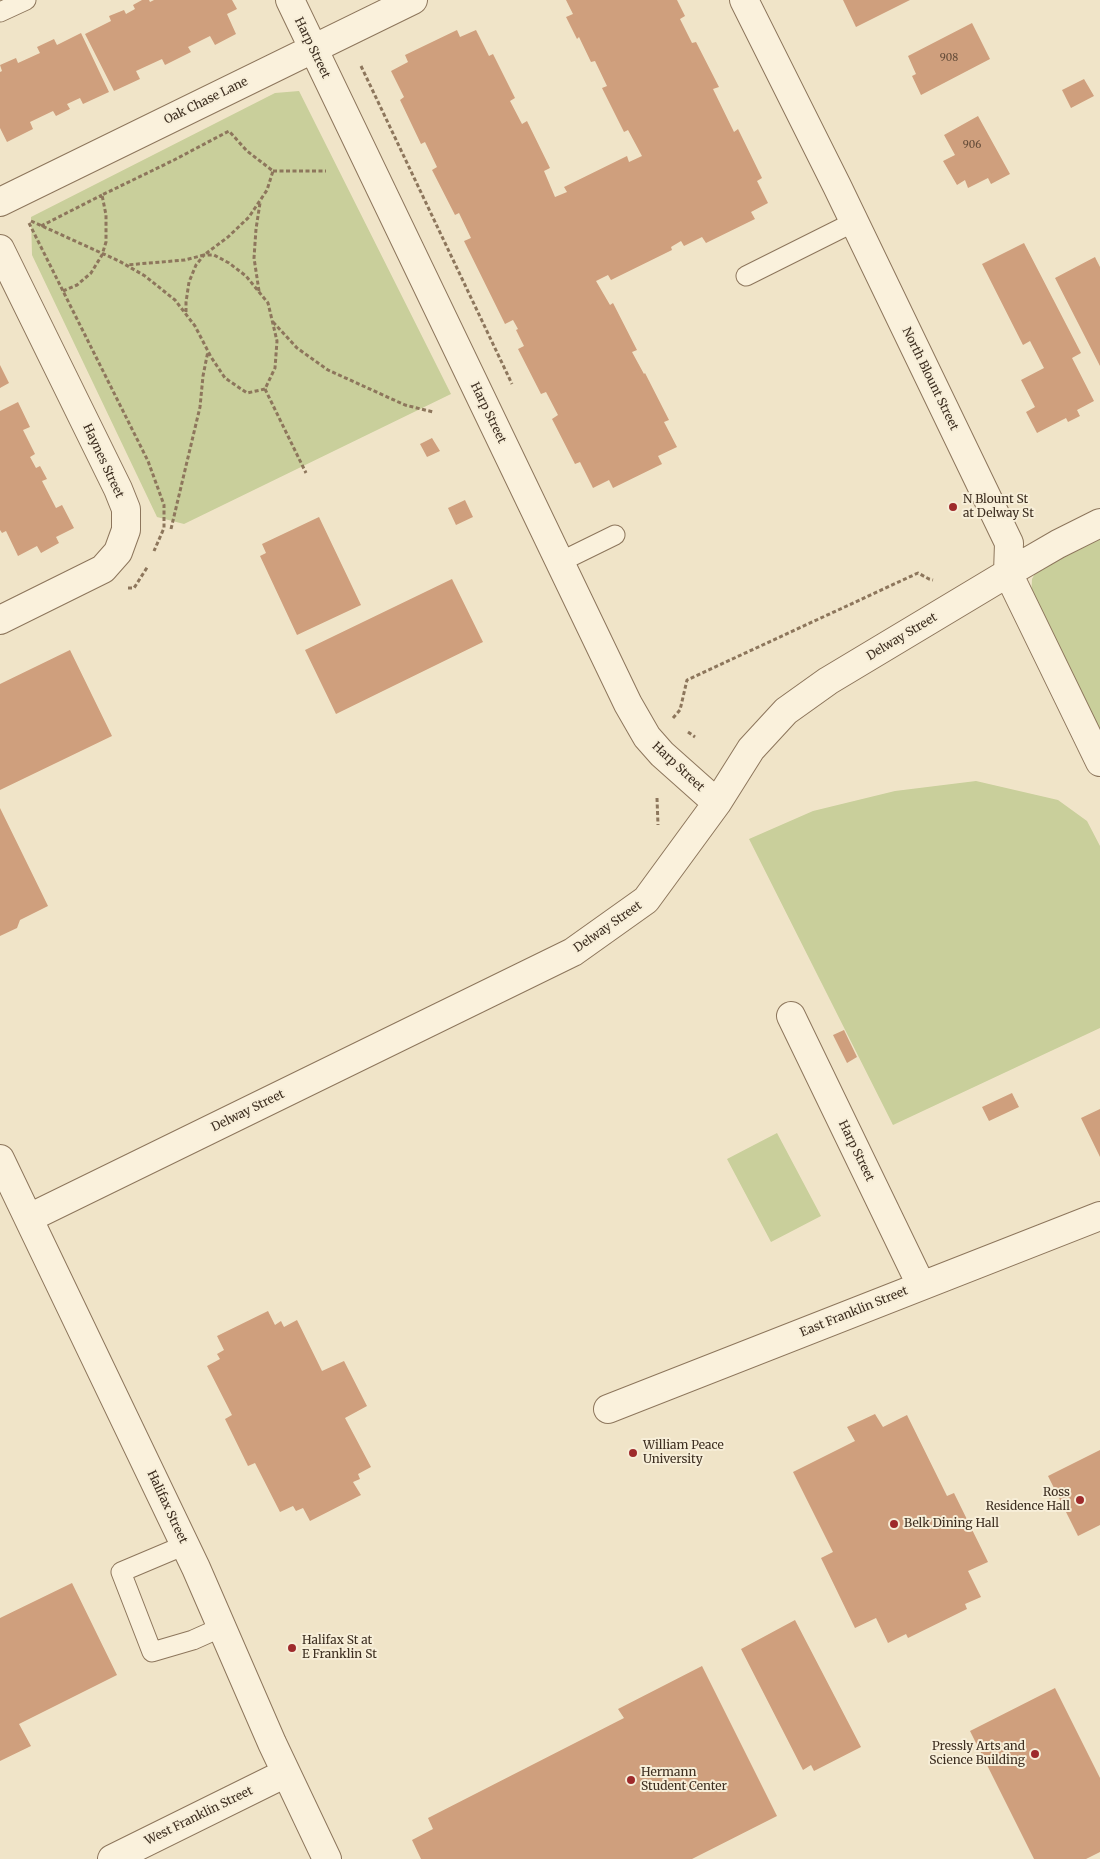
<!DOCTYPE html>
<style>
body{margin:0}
canvas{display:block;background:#f0e4c8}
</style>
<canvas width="1100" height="1859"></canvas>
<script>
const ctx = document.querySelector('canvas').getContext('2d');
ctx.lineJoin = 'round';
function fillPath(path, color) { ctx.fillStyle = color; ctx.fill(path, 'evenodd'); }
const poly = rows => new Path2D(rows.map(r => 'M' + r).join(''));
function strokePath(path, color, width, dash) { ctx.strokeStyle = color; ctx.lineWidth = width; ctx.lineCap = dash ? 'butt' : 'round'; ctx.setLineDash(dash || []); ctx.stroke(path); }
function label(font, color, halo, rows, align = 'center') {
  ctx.font = font + ' Merriweather,serif'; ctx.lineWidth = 4; ctx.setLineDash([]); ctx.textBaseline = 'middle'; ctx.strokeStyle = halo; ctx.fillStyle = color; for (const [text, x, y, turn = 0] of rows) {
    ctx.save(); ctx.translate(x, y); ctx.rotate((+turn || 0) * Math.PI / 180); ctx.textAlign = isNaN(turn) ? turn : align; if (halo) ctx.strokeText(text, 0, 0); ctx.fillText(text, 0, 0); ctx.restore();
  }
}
fillPath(poly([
 [299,91,451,394,184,524,157,517,32,255,31,217,275,93],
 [1100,530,1100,745,1031,598,1032,579,1042,560],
 [976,781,1058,800,1087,821,1100,846,1100,1028,893,1125,749,839,813,811,895,791],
 [777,1133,821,1216,771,1242,727,1159]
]), '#c9cf9b');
fillPath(poly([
 [142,0,149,0,150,2,154,0,232,0,237,9,227,14,236,34,215,45,210,36,188,47,191,52,165,65,162,59,136,71,140,79,114,91,85,34,111,21,109,16,124,10,126,14,135,9,133,5],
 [566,0,677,0,685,16,680,19,692,43,696,42,719,87,713,89,734,132,738,129,762,178,757,181,768,203,751,212,755,219,706,243,702,237,684,246,681,241,671,247,672,250,611,280,608,275,596,281,610,305,613,303,637,350,632,352,644,374,645,373,669,420,664,422,677,447,658,456,662,464,613,488,609,480,593,488,580,462,575,464,552,419,558,415,546,392,541,394,518,349,524,346,516,330,518,329,513,320,505,324,464,241,471,238,459,213,455,215,432,170,437,167,425,142,421,144,400,100,404,97,391,71,408,62,405,55,457,30,460,37,476,30,489,56,493,54,515,98,510,101,522,124,527,121,550,168,544,171,555,197,567,192,564,187,627,156,629,162,642,156,628,130,624,132,602,88,607,86,595,61,591,62,579,37,577,39,566,17,573,14],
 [843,0,910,0,856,27],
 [972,23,990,59,921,95,912,76,916,74,908,56],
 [81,33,109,92,83,104,80,98,67,104,70,109,56,116,53,111,30,122,33,129,7,142,0,128,0,72,2,71,0,65,16,58,18,63,40,53,37,47,54,39,57,45],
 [1084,79,1094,96,1071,108,1062,90],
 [978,116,1010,174,991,184,988,178,968,188,965,180,957,185,943,161,955,155,944,135],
 [1024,243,1081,353,1072,358,1094,401,1077,410,1080,416,1068,422,1066,418,1037,433,1026,412,1035,407,1021,380,1044,368,1030,341,1023,345,982,264],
 [1095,257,1100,267,1100,366,1055,278],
 [0,365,9,383,0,388],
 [18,402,30,427,23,430,35,454,30,457,36,468,40,466,47,479,42,481,56,508,62,505,74,528,56,537,59,543,41,553,37,546,18,556,6,531,2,533,0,530,0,411],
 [432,438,440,451,427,457,420,444],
 [465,500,473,517,456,525,448,508],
 [319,517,361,605,297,635,260,556,266,553,262,544],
 [452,579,483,642,336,714,305,650],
 [70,650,112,736,0,790,0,684],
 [0,808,48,906,20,920,17,928,0,936],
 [844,1030,857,1057,847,1063,833,1035],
 [1012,1093,1019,1107,989,1121,982,1107],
 [1100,1109,1100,1157,1081,1118],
 [268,1311,275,1325,281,1321,284,1327,297,1320,322,1371,344,1361,367,1406,345,1418,371,1467,358,1474,360,1479,353,1482,361,1495,310,1521,303,1508,296,1511,293,1506,280,1512,255,1463,248,1466,225,1419,232,1415,207,1366,220,1359,217,1354,224,1350,217,1336],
 [875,1414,883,1427,907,1415,947,1496,954,1493,988,1562,968,1571,981,1597,965,1604,967,1609,908,1638,906,1634,888,1643,876,1618,855,1628,821,1558,833,1552,793,1472,855,1441,847,1427],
 [1100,1450,1100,1525,1078,1536,1048,1476],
 [72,1583,117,1675,19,1724,31,1746,0,1761,0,1618],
 [795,1620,861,1747,814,1771,811,1765,803,1770,741,1649],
 [702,1666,777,1816,692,1859,421,1859,412,1840,433,1829,428,1818,624,1718,618,1709],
 [1055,1688,1100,1778,1100,1852,1086,1859,1034,1859,970,1731]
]), '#cf9f7d');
const lane = poly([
 [0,12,26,0],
 [746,276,854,222],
 [560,562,615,535],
 [185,1545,121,1572,152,1652,193,1640,222,1627]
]);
const street = poly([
 [290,0,628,704,647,737,662,754,717,803],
 [744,0,837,186,1009,543,1008,573,1100,762],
 [0,202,413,0],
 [0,249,118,489,126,509,126,530,118,552,103,569,0,620],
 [791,1016,921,1285],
 [0,1159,196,1568,272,1743,327,1859],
 [29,1218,573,952,646,900,717,803,751,749,786,711,828,681,1008,573,1058,544,1100,523],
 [608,1409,1100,1216],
 [112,1859,286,1773]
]);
strokePath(lane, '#8d765c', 21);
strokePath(street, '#8d765c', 30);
strokePath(poly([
 [361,66,512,384],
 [273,171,326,171],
 [31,221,119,261,145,276,175,300,195,326,211,357,225,378,247,393,265,389,275,368,277,341,268,303,246,276,229,263,214,255,204,255,196,265,189,282,186,302,186,314],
 [29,223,148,461,164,505,164,528,154,551],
 [41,226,102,195],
 [63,291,77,285,91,273,102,255,106,242,106,215,102,195,174,160,229,131,247,151,273,171,267,190,249,217,228,237,204,255,185,260,126,265],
 [259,291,254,258,256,229,260,203],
 [273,322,297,348,328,370,405,405,433,412],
 [265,389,306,473],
 [171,529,200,407,203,376,208,351],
 [128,588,134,588,148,566],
 [673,718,680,710,687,680,918,573,929,579,933,580],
 [688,732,695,737],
 [657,798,658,825]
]), '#8d765c', 3, [4, 2.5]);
strokePath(lane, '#faf1dc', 19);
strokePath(street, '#faf1dc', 28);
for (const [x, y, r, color] of [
 [953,507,5,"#9e2a2b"],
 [633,1453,5,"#9e2a2b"],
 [1080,1500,5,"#9e2a2b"],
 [894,1524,5,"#9e2a2b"],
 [292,1648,5,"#9e2a2b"],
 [1035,1754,5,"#9e2a2b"],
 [631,1780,5,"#9e2a2b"]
]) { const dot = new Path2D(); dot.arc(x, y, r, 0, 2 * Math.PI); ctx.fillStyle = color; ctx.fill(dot); strokePath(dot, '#f7eed8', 2); }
label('10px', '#624a37', null, [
 ["908",949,58],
 ["906",972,145]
]);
label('12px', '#3d2e20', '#f7eed8', [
 ["Harp Street",312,48,64],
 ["Oak Chase Lane",206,101,-26],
 ["North Blount Street",930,379,64],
 ["Harp Street",488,413,64],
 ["Haynes Street",103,461,65],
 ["Delway Street",902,637,-31],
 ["Harp Street",678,767,43],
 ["Delway Street",608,927,-35],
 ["Delway Street",248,1111,-26],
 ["Harp Street",856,1151,64],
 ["East Franklin Street",854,1312,-22],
 ["Halifax Street",167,1507,65],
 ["West Franklin Street",199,1816,-26]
]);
label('12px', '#3d2e20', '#f7eed8', [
 ["N Blount St",963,500],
 ["at Delway St",963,514],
 ["William Peace",643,1446],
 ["University",643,1460],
 ["Ross",1070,1493,"right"],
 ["Residence Hall",1070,1507,"right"],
 ["Belk Dining Hall",904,1524],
 ["Halifax St at",302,1641],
 ["E Franklin St",302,1655],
 ["Pressly Arts and",1025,1747,"right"],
 ["Science Building",1025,1761,"right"],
 ["Hermann",641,1773],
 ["Student Center",641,1787]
], 'left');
</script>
